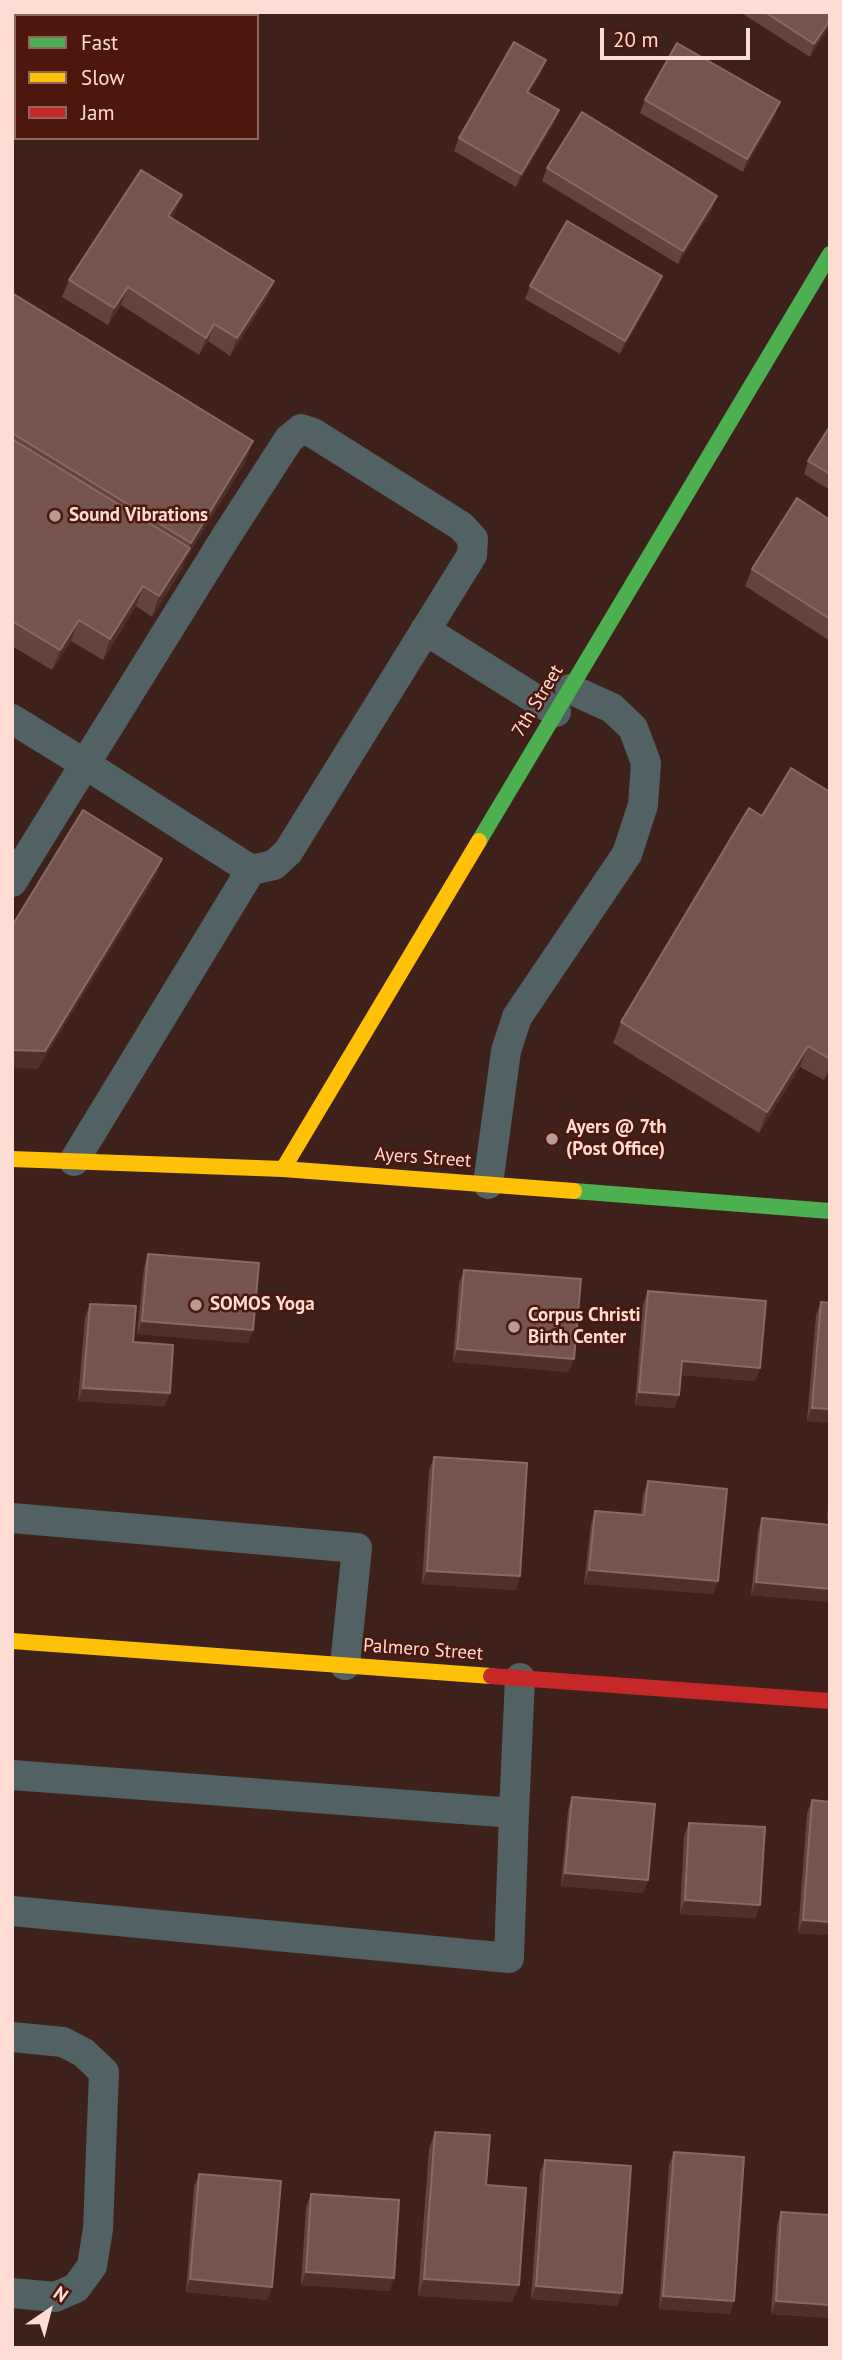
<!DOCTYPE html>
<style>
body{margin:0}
#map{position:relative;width:842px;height:2360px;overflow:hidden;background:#3e211b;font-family:"PT Sans",sans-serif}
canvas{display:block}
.frame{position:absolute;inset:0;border:14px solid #fedbd3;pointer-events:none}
.legend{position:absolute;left:14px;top:14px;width:245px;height:126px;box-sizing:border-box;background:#4c180d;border:2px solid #93665c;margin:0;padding:9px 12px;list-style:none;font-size:21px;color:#fedbd3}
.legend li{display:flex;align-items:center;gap:14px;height:35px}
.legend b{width:35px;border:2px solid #93665c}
.north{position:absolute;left:14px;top:2276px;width:70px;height:70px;-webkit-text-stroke:5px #4c180d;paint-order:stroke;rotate:35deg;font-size:19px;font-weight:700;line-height:28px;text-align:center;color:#fedbd3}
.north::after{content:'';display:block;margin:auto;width:24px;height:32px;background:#fedbd3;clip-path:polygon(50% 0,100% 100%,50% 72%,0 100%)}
.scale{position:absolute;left:600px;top:28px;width:150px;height:32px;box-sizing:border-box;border:4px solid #fedbd3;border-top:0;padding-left:9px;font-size:21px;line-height:24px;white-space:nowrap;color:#fedbd3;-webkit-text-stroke:5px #4c180d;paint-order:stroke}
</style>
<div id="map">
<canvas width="842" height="2360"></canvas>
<div class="frame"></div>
<ul class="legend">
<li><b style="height:9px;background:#4caf50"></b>Fast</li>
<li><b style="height:9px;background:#ffc107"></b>Slow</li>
<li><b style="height:9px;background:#c62828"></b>Jam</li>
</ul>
<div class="north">N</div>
<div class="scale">20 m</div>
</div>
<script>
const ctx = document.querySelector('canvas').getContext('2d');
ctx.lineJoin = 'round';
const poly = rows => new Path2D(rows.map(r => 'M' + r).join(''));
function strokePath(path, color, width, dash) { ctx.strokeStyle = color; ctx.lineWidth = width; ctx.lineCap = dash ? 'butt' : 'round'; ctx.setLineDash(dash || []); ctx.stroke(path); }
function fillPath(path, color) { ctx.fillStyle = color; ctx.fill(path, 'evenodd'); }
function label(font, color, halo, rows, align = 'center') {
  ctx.font = font + ' "PT Sans",sans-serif'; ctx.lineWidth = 5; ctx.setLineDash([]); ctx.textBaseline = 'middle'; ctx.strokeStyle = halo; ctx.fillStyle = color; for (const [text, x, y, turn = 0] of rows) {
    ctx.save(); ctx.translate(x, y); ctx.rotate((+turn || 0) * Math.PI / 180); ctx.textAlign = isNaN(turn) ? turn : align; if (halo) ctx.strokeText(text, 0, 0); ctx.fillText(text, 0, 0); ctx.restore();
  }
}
strokePath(poly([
 [425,630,556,712],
 [12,719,85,764,12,882],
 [74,1161,251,870,274,865,288,852,472,555,473,539,461,526,313,433,301,429,289,439,227,535,85,764,251,870],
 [488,1184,506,1051,517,1017,627,854,643,805,646,763,633,728,612,708,570,689],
 [12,1518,357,1548,345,1665],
 [12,1775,514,1813,520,1678],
 [12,1911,509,1958,514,1813],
 [12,2037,63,2042,84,2053,104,2072,98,2229,92,2266,76,2288,55,2297,12,2293]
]), '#526163', 30);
strokePath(poly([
 [12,119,16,114],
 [479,841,830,254],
 [574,1191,830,1211]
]), '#4caf50', 16);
strokePath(poly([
 [12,1159,283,1169,574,1191],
 [283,1169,479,841],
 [12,1641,491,1676]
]), '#ffc107', 16);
strokePath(poly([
 [76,16,78,12],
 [491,1676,830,1701]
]), '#c62828', 16);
fillPath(poly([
 [740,12,830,12,810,57],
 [546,60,541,73,529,93,559,110,554,123,516,187,454,151,459,138],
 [645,100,775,115,743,172,640,113],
 [547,168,717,196,712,209,678,264,542,181],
 [182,195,175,212,172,218,274,281,267,298,230,356,208,341,199,355,121,305,108,325,62,297,69,280],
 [530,286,657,289,620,354,525,299],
 [12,293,246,461,185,560,182,569,152,617,136,606,103,660,71,641,52,670,12,646],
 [830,426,830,490,804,474,808,461],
 [830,520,830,641,745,586,752,569],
 [830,792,830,1071,824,1080,800,1067,759,1133,613,1043,621,1022,762,816],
 [148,1254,253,1330,248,1343,137,1334,144,1267],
 [464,1270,569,1372,453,1362,459,1283],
 [648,1291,760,1368,755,1381,681,1375,679,1395,674,1408,635,1405,643,1304],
 [821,1302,830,1423,807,1421,816,1315],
 [90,1304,133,1342,165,1406,78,1401,85,1317],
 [434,1457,520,1576,516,1590,422,1584,429,1470],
 [830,1474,830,1520,827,1520],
 [648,1481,718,1581,713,1594,584,1584,591,1524,595,1511,641,1515,643,1494],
 [762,1518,830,1525,830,1602,751,1595,758,1531],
 [572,1797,648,1880,643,1893,561,1886,568,1810],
 [812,1800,830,1802,830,1935,798,1933,807,1813],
 [689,1823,760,1905,755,1918,680,1914,684,1836],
 [435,2132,486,2185,519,2285,512,2302,418,2296,429,2149],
 [674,2152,730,2314,659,2309,669,2165],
 [545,2160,622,2293,617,2306,531,2299,540,2173],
 [199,2174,272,2287,267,2300,186,2292,194,2187],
 [311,2194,390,2291,301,2285,306,2207],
 [781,2212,830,2215,830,2318,771,2314,777,2225]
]), '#64433d');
fillPath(poly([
 [830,20,830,26,810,57,814,44],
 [546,60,541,73,522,105,527,92],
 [780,102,775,115,743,172,747,159],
 [559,110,554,123,516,187,521,174],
 [182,195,175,212,162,234,168,216],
 [717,196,712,209,678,264,683,251],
 [662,276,657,289,620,354,625,341],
 [274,281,267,298,230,356,237,338],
 [128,287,121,305,108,325,114,308],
 [214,324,208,341,199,355,206,338],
 [253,441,246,461,185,560,182,569,152,617,159,596,187,552,191,543],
 [143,586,136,606,103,660,110,639],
 [79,620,71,641,52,670,60,650],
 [162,859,156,876,38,1069,12,1068,12,1050],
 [808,1046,800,1067,759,1133,767,1112],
 [830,1065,830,1071,824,1080],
 [142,1321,253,1330,248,1343,137,1334],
 [457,1349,574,1359,569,1372,453,1362],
 [682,1361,760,1368,755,1381,677,1375],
 [83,1388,170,1393,165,1406,78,1401],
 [639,1392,679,1395,674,1408,635,1405],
 [812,1408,830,1409,830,1423,807,1421],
 [589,1570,718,1581,713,1594,584,1584],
 [427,1571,520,1576,516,1590,422,1584],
 [756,1582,830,1589,830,1602,751,1595],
 [565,1873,648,1880,643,1893,561,1886],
 [685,1900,760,1905,755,1918,680,1914],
 [803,1920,830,1922,830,1935,798,1933],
 [306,2272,394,2278,390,2291,301,2285],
 [190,2279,272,2287,267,2300,186,2292],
 [424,2279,519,2285,512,2302,418,2296],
 [536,2286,622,2293,617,2306,531,2299],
 [663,2296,734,2301,730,2314,659,2309],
 [776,2301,830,2305,830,2318,771,2314]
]), '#4e2f29');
const building = poly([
 [765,12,830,12,830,20,814,44,765,12],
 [514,42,546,60,527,92,559,110,521,174,459,138,514,42],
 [677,43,780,102,747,159,645,100,677,43],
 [582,112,717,196,683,251,547,168,582,112],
 [141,170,182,195,168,216,274,281,237,338,214,324,206,338,128,287,114,308,69,280,141,170],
 [567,221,662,276,625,341,530,286,567,221],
 [12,293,253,441,191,543,12,433,12,293],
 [830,426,830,474,808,461,830,426],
 [12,439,190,548,159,596,143,586,110,639,79,620,60,650,12,621,12,439],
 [797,498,830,520,830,619,752,569,797,498],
 [791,768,830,792,830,1059,808,1046,767,1112,621,1022,749,808,762,816,791,768],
 [83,810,162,859,45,1051,12,1050,12,926,83,810],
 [148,1254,259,1263,253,1330,142,1321,148,1254],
 [464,1270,581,1279,574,1359,457,1349,464,1270],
 [648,1291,766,1301,760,1368,682,1361,679,1395,639,1392,648,1291],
 [821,1302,830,1303,830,1409,812,1408,821,1302],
 [90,1304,136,1306,133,1342,173,1345,170,1393,83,1388,90,1304],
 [434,1457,527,1463,520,1576,427,1571,434,1457],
 [648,1481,727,1489,718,1581,589,1570,595,1511,644,1515,648,1481],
 [762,1518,830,1525,830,1589,756,1582,762,1518],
 [572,1797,655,1804,648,1880,565,1873,572,1797],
 [812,1800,830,1802,830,1922,803,1920,812,1800],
 [689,1823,765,1827,760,1905,685,1900,689,1823],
 [435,2132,490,2135,486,2185,526,2188,519,2285,424,2279,435,2132],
 [674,2152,744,2157,734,2301,663,2296,674,2152],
 [545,2160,631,2166,622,2293,536,2286,545,2160],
 [199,2174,281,2181,272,2287,190,2279,199,2174],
 [311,2194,399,2200,394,2278,306,2272,311,2194],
 [781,2212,830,2215,830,2305,776,2301,781,2212]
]);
fillPath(building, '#74544d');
strokePath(building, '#8a6962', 2);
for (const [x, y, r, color] of [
 [55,516,7,"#bb9a93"],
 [552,1139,7,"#bb9a93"],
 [196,1305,7,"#bb9a93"],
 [514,1327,7,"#bb9a93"]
]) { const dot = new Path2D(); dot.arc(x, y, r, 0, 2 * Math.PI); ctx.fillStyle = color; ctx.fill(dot); strokePath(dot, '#4c180d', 2.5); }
label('bold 19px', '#fedbd3', '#4c180d', [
 ["Sound Vibrations",69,516],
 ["Ayers @ 7th",566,1128],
 ["(Post Office)",566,1150],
 ["SOMOS Yoga",210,1305],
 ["Corpus Christi",528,1316],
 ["Birth Center",528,1338]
], 'left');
label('19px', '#fedbd3', '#4c180d', [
 ["7th Street",538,701,-59],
 ["Ayers Street",423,1158,4],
 ["Palmero Street",423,1650,4]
]);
</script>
